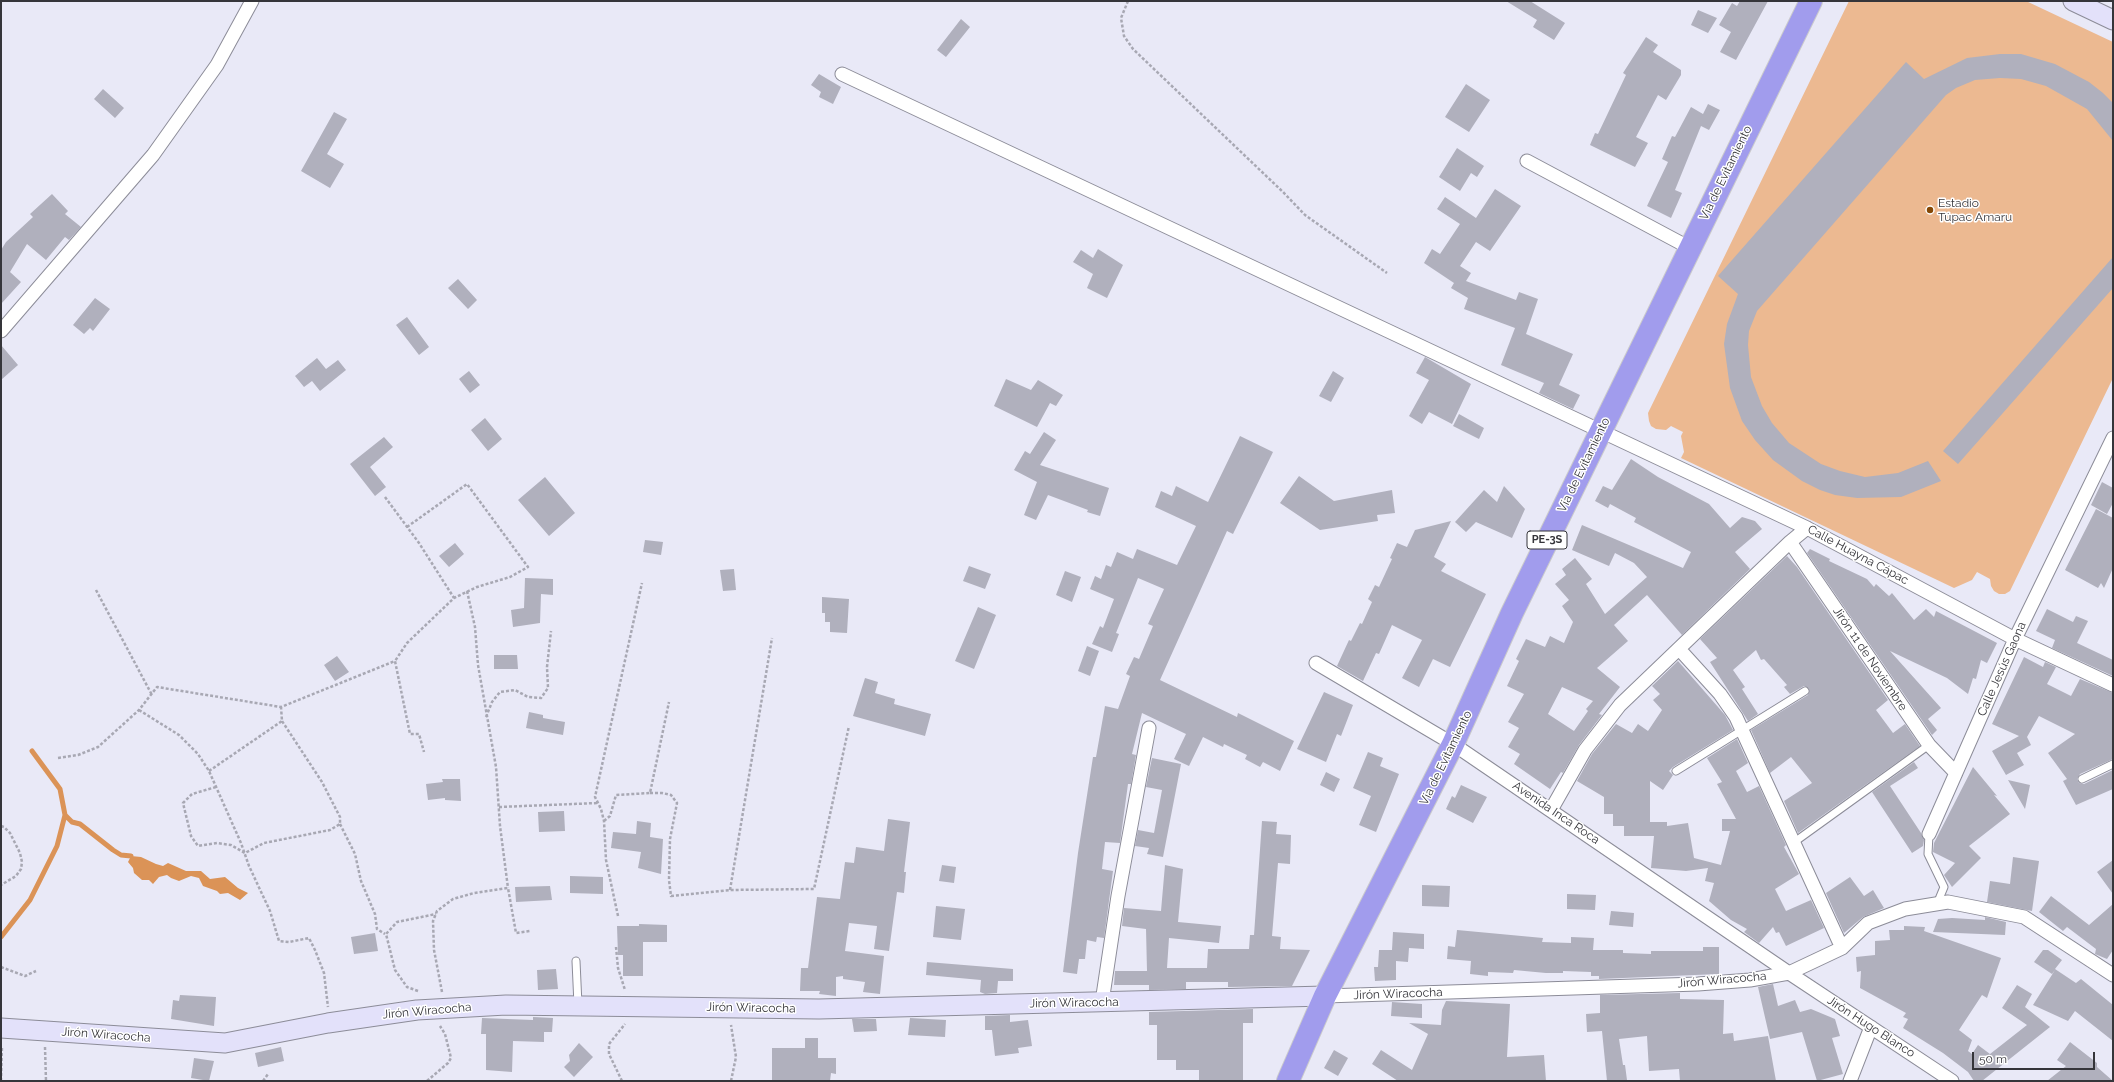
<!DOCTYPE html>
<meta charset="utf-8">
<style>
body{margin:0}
#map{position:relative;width:2114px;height:1082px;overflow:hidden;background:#e9e9f7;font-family:Raleway,sans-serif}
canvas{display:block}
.frame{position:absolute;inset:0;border:2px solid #35353a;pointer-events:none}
.scale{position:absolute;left:1972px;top:1052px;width:123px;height:18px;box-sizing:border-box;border:2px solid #35353a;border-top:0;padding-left:5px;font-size:12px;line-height:14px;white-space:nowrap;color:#35353a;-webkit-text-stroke:3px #fff;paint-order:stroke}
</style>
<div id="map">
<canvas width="2114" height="1082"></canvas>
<div class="frame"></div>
<div class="scale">50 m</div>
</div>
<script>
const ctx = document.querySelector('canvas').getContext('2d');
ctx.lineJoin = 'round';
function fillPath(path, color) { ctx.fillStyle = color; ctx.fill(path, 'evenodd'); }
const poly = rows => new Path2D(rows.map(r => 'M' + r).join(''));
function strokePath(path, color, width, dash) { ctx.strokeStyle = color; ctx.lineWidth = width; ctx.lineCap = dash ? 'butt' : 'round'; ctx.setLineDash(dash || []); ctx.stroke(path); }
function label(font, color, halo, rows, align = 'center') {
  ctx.font = font + ' Raleway,sans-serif'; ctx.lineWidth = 3; ctx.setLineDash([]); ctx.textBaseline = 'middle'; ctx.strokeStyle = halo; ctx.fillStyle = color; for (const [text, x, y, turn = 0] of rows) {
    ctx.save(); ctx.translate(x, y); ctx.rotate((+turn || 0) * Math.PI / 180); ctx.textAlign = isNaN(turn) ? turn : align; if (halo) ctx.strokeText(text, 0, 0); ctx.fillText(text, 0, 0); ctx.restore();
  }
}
fillPath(poly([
 [1849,1,2026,1,2113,42,2113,378,2010,591,2005,594,1999,594,1994,591,1991,586,1990,579,1977,572,1972,580,1954,588,1681,458,1684,452,1681,436,1683,432,1671,426,1666,430,1656,429,1651,426,1649,421,1648,413]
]), '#ecb991');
fillPath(poly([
 [131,856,141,857,156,864,163,866,168,863,186,871,201,871,210,879,225,877,238,888,248,893,240,900,228,893,220,894,217,891,203,886,199,878,191,876,179,881,171,878,167,875,159,877,153,884,149,880,142,880,134,873,133,868,128,862]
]), '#db9357');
strokePath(poly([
 [65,815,72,822,80,824,113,850,121,855,131,856],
 [1,937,30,900,57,846,65,815,60,789,32,751]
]), '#db9357', 5);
fillPath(poly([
 [1506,1,1530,1,1565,23,1554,40,1533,27,1537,20],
 [1740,1,1768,1,1736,60,1720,52,1731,32,1719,25,1732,3,1737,6],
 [1698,10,1717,18,1708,33,1691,25],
 [961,19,970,27,946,57,937,50],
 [1646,37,1658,45,1653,52,1681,70,1681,75,1666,100,1658,95,1636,137,1648,143,1635,167,1590,145,1595,133,1598,134,1626,75,1623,73],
 [2000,54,2021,54,2055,64,2089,82,2103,93,2113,103,2113,141,2087,109,2046,86,2021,79,2000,78,1975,80,1956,88,1946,95,1757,311,1749,331,1748,345,1751,377,1762,406,1772,423,1789,443,1821,464,1840,471,1865,477,1898,473,1928,461,1941,481,1901,497,1857,498,1835,495,1820,490,1802,481,1773,460,1755,440,1742,421,1730,388,1724,344,1727,324,1738,294,1718,276,1906,62,1924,79,1967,58],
 [819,74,841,87,833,104,819,97,821,92,811,85],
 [1466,84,1490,100,1469,132,1445,117],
 [103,89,124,108,115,118,94,99],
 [1708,104,1720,110,1709,130,1701,126,1675,190,1682,193,1671,218,1647,206,1668,162,1662,159,1672,136,1675,137,1691,107,1703,114],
 [334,112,347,119,327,154,344,164,330,188,301,171],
 [1457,148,1484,166,1477,177,1471,173,1460,191,1439,177],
 [1495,189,1521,206,1490,251,1476,242,1460,266,1471,273,1466,281,1516,300,1519,292,1538,299,1526,334,1573,354,1559,385,1580,395,1573,409,1539,393,1544,383,1501,365,1515,328,1464,309,1468,298,1451,288,1454,283,1424,263,1432,249,1440,254,1460,224,1437,209,1445,197,1476,218],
 [52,194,68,211,65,214,81,227,69,240,65,237,46,260,27,244,10,272,21,282,1,304,1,250,6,242,33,217,30,214],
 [1098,249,1123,265,1107,298,1087,288,1093,274,1073,262,1081,250,1093,258],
 [2113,257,2113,288,1958,464,1943,451],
 [458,279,477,300,468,309,448,288],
 [95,298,110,309,93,331,90,328,84,334,73,325],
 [407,317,429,347,419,355,396,325],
 [1,345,18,365,1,380],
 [1425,357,1471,384,1452,424,1429,412,1422,424,1409,416,1429,380,1416,373],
 [317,358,326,369,338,360,346,370,320,391,312,381,304,387,295,376],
 [469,371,480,385,470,393,459,379],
 [1333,371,1344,378,1331,402,1319,396],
 [1006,379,1031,390,1038,380,1063,395,1056,406,1050,403,1037,427,994,406],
 [1459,414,1484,428,1479,439,1453,426],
 [485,418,502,439,488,451,471,430],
 [1044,432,1056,440,1040,465,1109,488,1100,516,1087,512,1088,510,1048,495,1036,520,1024,515,1037,482,1014,470,1025,451,1030,454],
 [1240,436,1273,452,1233,534,1227,531,1160,680,1237,717,1238,713,1294,741,1280,771,1263,762,1260,767,1245,759,1247,755,1224,744,1223,747,1203,737,1189,766,1174,759,1186,734,1142,713,1132,754,1136,755,1131,784,1128,784,1120,843,1105,842,1102,869,1113,871,1104,938,1097,937,1096,942,1087,940,1085,959,1079,959,1077,974,1063,972,1078,853,1093,757,1096,757,1105,706,1118,709,1130,676,1126,674,1134,657,1139,659,1153,626,1148,624,1164,589,1138,578,1116,633,1119,634,1112,652,1092,644,1100,626,1103,628,1114,599,1090,589,1095,576,1101,579,1106,565,1111,567,1117,552,1133,559,1137,549,1177,565,1196,526,1155,507,1161,491,1172,496,1176,486,1208,502],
 [384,437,393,447,370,467,386,487,375,496,350,464],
 [1631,459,1658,477,1709,504,1730,528,1742,517,1755,521,1762,529,1735,552,1750,569,1682,635,1647,595,1614,625,1628,641,1597,668,1620,687,1599,714,1602,715,1579,745,1563,773,1561,772,1550,789,1514,764,1520,754,1508,747,1519,728,1508,722,1524,694,1507,686,1519,661,1516,659,1526,639,1545,647,1550,636,1564,643,1573,622,1562,606,1569,600,1555,584,1566,575,1562,569,1575,558,1592,579,1586,584,1605,614,1647,577,1634,563,1615,553,1609,566,1572,550,1582,525,1683,568,1691,552,1634,522,1636,518,1610,504,1608,508,1595,501,1603,486,1612,490],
 [1562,687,1593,701,1586,709,1588,711,1574,731,1548,714],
 [1299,476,1334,501,1392,490,1395,513,1377,515,1378,521,1320,530,1280,503],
 [545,477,575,513,549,536,518,500],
 [2102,482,2113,488,2113,503,2107,514,2091,505],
 [1504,486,1525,509,1512,538,1476,522,1466,532,1455,522,1484,490,1497,502],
 [2096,509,2113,518,2113,568,2104,588,2101,583,2098,588,2065,570],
 [1451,521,1434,557,1446,564,1441,571,1486,594,1450,667,1433,659,1419,687,1402,678,1422,640,1392,625,1379,654,1376,653,1363,681,1337,666,1349,640,1351,641,1360,623,1362,624,1372,602,1368,599,1375,585,1379,587,1392,559,1390,558,1397,543,1407,547,1415,530],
 [645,540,663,542,661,555,643,552],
 [455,543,464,554,449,567,439,556],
 [1810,549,1830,559,1829,561,1867,579,1874,587,1876,584,1889,596,1892,593,1914,620,1926,609,1934,617,1936,611,1997,643,1987,663,1981,660,1976,679,1973,678,1968,694,1947,678,1890,651,1941,708,1928,719,1937,730,1932,735,1807,553],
 [1787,556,1797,567,1888,700,1876,710,1893,733,1905,724,1920,746,1798,833,1784,801,1812,783,1791,757,1770,773,1751,730,1808,695,1809,689,1804,686,1790,694,1784,687,1787,685,1764,659,1761,660,1756,650,1733,670,1745,687,1742,689,1758,714,1748,721,1710,662,1717,658,1700,639],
 [969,566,991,574,985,589,963,581],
 [734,569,736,590,723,591,720,570],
 [1065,571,1081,577,1072,602,1056,595],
 [525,578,553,579,553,595,541,594,540,623,513,627,511,610,524,608],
 [822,597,849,599,847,633,830,632,830,622,825,622,825,613,822,613],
 [978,607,996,615,974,669,955,661],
 [2047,609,2073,622,2076,616,2088,621,2077,643,2113,660,2113,676,2052,648,2055,640,2036,631],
 [1087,646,1099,651,1090,676,1078,671],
 [494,655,517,655,518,669,494,669],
 [337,656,349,672,335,681,324,665],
 [2024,657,2043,667,2045,662,2056,667,2047,684,2071,696,2080,679,2113,693,2113,759,2080,774,2077,779,2079,783,2084,784,2113,770,2113,789,2076,805,2063,781,2067,779,2048,753,2075,734,2039,716,2027,737,2031,745,2017,753,2024,765,2006,775,1992,751,2019,736,1992,724],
 [1678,661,1725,715,1733,730,1673,767,1669,771,1673,775,1663,790,1650,781,1650,822,1667,822,1667,826,1688,823,1694,858,1721,865,1730,831,1722,831,1722,819,1736,819,1717,784,1722,782,1707,758,1737,739,1748,763,1736,771,1747,792,1759,786,1786,845,1784,847,1799,874,1775,889,1786,911,1811,900,1824,928,1786,946,1779,932,1776,933,1773,927,1759,943,1744,932,1747,929,1731,920,1709,901,1714,883,1705,881,1708,868,1686,871,1651,868,1654,836,1624,836,1624,826,1613,826,1613,814,1604,814,1604,797,1577,781,1592,754,1616,724,1632,733,1638,724,1648,731,1662,710,1653,700,1660,694,1652,686],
 [865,678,878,682,875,693,895,699,894,704,931,714,925,736,853,716],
 [1324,692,1353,705,1341,736,1337,734,1326,762,1297,749],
 [529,712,543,715,543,718,565,722,563,735,526,728],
 [1368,752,1383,758,1380,766,1399,774,1376,832,1359,825,1371,796,1353,788],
 [1152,758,1181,764,1163,857,1147,854,1149,848,1135,846,1138,830,1154,833,1162,790,1146,787],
 [1914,762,1918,768,1890,786,1921,833,1924,840,1923,846,1912,853,1872,792],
 [1973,767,1997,796,1994,795,2010,814,1969,846,1981,858,1952,887,1944,875,1955,863,1933,852,1934,843],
 [1326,772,1340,779,1334,792,1320,785],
 [442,779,460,779,461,801,445,800,445,798,428,800,426,784,443,782],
 [2008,780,2030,785,2025,809],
 [1461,785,1487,797,1473,823,1446,809,1452,796,1455,798],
 [564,811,565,831,539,832,538,812],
 [888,819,910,822,904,872,906,872,904,893,897,892,889,951,874,949,877,926,849,923,845,951,884,956,880,994,863,992,865,982,843,979,843,976,836,977,836,996,819,994,820,991,800,991,801,968,808,968,817,897,840,899,845,862,854,863,856,847,884,851],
 [637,821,651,823,650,837,663,839,661,874,638,868,641,852,611,848,613,832,636,834],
 [1262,821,1277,822,1276,834,1291,835,1290,864,1278,863,1272,936,1281,937,1280,949,1310,950,1292,986,1228,987,1228,982,1186,982,1186,989,1149,990,1149,985,1114,985,1115,971,1147,971,1146,929,1122,926,1124,908,1161,911,1165,865,1183,869,1178,922,1221,926,1219,943,1169,938,1167,968,1207,968,1208,949,1249,949,1250,935,1254,935],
 [2013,857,2039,861,2032,911,1987,902,1990,881,2010,884],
 [2113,860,2113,894,2097,872],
 [942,865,956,867,954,883,939,881],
 [570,876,603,877,603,894,570,893],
 [1850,877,1864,896,1873,890,1884,908,1863,917,1844,933,1826,893],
 [1422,885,1450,886,1449,907,1422,906],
 [550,886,552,900,516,902,515,887],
 [1567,894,1596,895,1595,910,1567,909],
 [2051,896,2089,925,2113,904,2113,950,2107,959,2095,954,2096,949,2067,927,2063,931,2039,912],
 [936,906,965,909,961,940,933,937],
 [1611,911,1634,913,1633,927,1609,925],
 [1985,917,2006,922,2005,935,1933,932,1938,919,1952,918,1985,920],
 [639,924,667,925,667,942,643,942,643,976,623,976,623,955,618,955,617,926,639,926],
 [1904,926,1925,927,1924,931,2001,958,1987,998,1982,995,1959,1030,1972,1040,1968,1051,1972,1054,1978,1045,1990,1054,2027,1025,2002,1008,2017,985,2032,994,2025,1007,2050,1027,1982,1081,1974,1081,1968,1072,1943,1053,1903,1028,1908,1019,1903,1017,1906,1013,1860,988,1861,971,1857,972,1856,957,1875,955,1875,941,1890,940,1889,930,1904,930],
 [1457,930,1543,938,1542,942,1571,943,1571,937,1594,938,1593,950,1623,950,1623,953,1651,954,1651,951,1703,951,1703,947,1719,947,1719,974,1599,979,1599,976,1591,976,1591,972,1563,971,1563,973,1546,973,1514,970,1513,973,1488,972,1488,976,1470,974,1471,961,1447,959,1448,946,1455,947],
 [1393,932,1424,934,1424,949,1409,948,1408,962,1396,961,1396,980,1375,981,1374,967,1378,967,1379,950,1392,950],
 [375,933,378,951,354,954,351,937],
 [2043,950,2048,950,2062,960,2055,969,2076,983,2081,979,2113,1005,2113,1041,2075,1011,2068,1021,2033,1005,2055,970,2052,974,2034,962],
 [927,962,1013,969,1013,981,998,981,997,993,985,994,980,992,981,980,926,975],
 [556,969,558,989,538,990,537,970],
 [1773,984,1778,1006,1795,1000,1800,1012,1811,1009,1835,1019,1840,1036,1832,1038,1843,1074,1817,1081,1802,1032,1770,1039,1758,987],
 [1680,993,1680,999,1724,1000,1723,1034,1733,1033,1734,1041,1768,1036,1776,1081,1680,1081,1679,1069,1649,1071,1647,1036,1619,1039,1623,1065,1625,1065,1627,1080,1607,1081,1602,1031,1587,1032,1586,1014,1600,1013,1600,995],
 [180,995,216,997,214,1026,171,1019,173,1000,179,1001],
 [1446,1001,1510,1004,1507,1057,1544,1055,1546,1081,1398,1081,1372,1064,1381,1050,1412,1070,1428,1034,1409,1023,1441,1025,1442,1010],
 [1392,1002,1422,1004,1422,1018,1391,1016],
 [1253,1009,1253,1023,1243,1023,1243,1081,1200,1081,1199,1080,1199,1070,1176,1070,1176,1060,1157,1060,1157,1025,1149,1025,1149,1012],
 [1010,1015,1010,1022,1028,1020,1032,1046,1018,1048,1019,1053,995,1056,992,1030,985,1030,985,1016],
 [533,1017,553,1018,552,1032,544,1032,544,1042,513,1041,512,1072,486,1070,486,1034,481,1034,482,1018,533,1020],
 [910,1018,946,1020,945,1037,908,1035],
 [852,1019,876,1019,877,1031,854,1032],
 [805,1038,818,1038,818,1058,836,1058,836,1074,831,1073,830,1081,772,1081,772,1048,805,1048],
 [2070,1042,2097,1063,2097,1067,2113,1081,2047,1081,2066,1066,2057,1060],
 [579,1043,593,1057,574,1077,564,1067,570,1061,569,1055],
 [281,1047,284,1061,258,1067,255,1053],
 [1334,1050,1348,1058,1338,1076,1324,1068],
 [194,1058,214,1061,209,1081,191,1078]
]), '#b0b0bd');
const lane = poly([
 [1676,771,1805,691],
 [2082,779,2113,764],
 [1929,834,1928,854,1944,887,1937,904],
 [1793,843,1929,745],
 [576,961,578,1005]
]);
const street = poly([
 [842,74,1807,528,2015,639,2113,685],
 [1527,161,1690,248],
 [1,331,153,155,217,65,252,1],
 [1790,542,1929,745,1956,773],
 [1680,650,1720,694,1736,717,1842,948],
 [1316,663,1453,744,1789,973,1952,1081],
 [1551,810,1585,750,1620,705,1790,542,1807,528],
 [1929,834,2015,639,2113,438],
 [1325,996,1698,984,1750,980,1789,973,1842,948,1868,923,1905,909,1948,902,2024,917,2113,975],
 [1102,1002,1118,896,1149,728],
 [1850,1081,1871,1027]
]);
const secondary = poly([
 [2073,1,2113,20],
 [1,1028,225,1043,328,1023,417,1010,506,1005,819,1009,1325,996]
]);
const highway = poly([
 [1288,1081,1325,996,1453,744,1512,613,1811,1]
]);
strokePath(lane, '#8c8c98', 9);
strokePath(street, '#8c8c98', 15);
strokePath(secondary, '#8c8c98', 21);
strokePath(highway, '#cacacc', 24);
strokePath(poly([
 [1128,1,1121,18,1124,36,1133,49,1283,192,1305,215,1387,273],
 [385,497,419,543,454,598,407,643,395,661],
 [407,527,467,484,528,567,510,577,477,587,454,598],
 [96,590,152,695],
 [467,591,475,627,478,665,496,767,500,826,508,888],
 [139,710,179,735,198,754,209,771,241,843,249,866,270,911,279,941,289,942,309,938,315,950,324,973,328,1007],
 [486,717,492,702,500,692,515,690,528,697,541,698,548,688,547,667,551,631],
 [58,758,78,755,98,747,139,710,157,687,281,707,395,661,410,734,419,734,424,752],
 [209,771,282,721,281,707],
 [216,787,192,794,183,803,191,836,198,846,217,843,231,845,245,853,264,843,330,830,340,824,340,817,322,782,282,721],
 [650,793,662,793,671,795,677,803,670,839,669,880,671,896,730,890,814,889,849,726],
 [499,807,598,803],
 [604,821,610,816,616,795,650,793,669,702],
 [340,824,355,854,361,881,375,914,377,929,385,934],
 [1,826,4,827,10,833,20,853,22,862,21,869,16,876,1,885],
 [730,890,772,638],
 [618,916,606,860,604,821,601,809,595,797,642,583],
 [616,947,618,968,625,990],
 [1,967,25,976,36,971],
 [418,991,407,987,395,970,386,934,397,922,436,914],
 [442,992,434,950,433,921,437,911,453,899,474,893,508,888,516,933,530,931],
 [45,1047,46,1081],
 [1,1081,2,1046],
 [263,1081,268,1074],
 [427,1081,448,1063,451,1058,445,1034,440,1026],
 [622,1081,609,1054,609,1044,625,1024],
 [731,1081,736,1057,731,1025]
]), '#a8a8b3', 2.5, [3, 2]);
strokePath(lane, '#fff', 7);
strokePath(street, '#fff', 13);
strokePath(secondary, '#e3e1fa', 19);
strokePath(highway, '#a19ced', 22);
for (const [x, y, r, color] of [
 [1930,210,4,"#854805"]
]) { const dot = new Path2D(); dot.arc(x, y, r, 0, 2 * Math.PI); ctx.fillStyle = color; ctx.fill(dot); strokePath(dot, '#fff', 1.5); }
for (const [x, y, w] of [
 [1547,540,40]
]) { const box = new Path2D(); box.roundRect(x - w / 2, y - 9, w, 18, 3); ctx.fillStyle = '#fff'; ctx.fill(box); strokePath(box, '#35353a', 1); }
label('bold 11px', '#35353a', null, [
 ["PE-3S",1547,540]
]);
label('12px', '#35353a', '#fff', [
 ["Vía de Evitamiento",1726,173,-64],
 ["Vía de Evitamiento",1584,465,-64],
 ["Calle Huayna Cápac",1858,555,28],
 ["Jirón 11 de Noviembre",1870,659,56],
 ["Calle Jesús Gaona",2002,669,-66],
 ["Vía de Evitamiento",1446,758,-64],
 ["Avenida Inca Roca",1556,813,34],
 ["Jirón Wiracocha",1722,980,-5],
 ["Jirón Wiracocha",1398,994,-2],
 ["Jirón Wiracocha",1074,1003,-1],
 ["Jirón Wiracocha",751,1008,1],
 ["Jirón Wiracocha",427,1011,-5],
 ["Jirón Hugo Blanco",1871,1027,33],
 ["Jirón Wiracocha",106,1035,4]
]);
label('12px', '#35353a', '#fff', [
 ["Estadio",1938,203],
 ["Túpac Amaru",1938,217]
], 'left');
</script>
